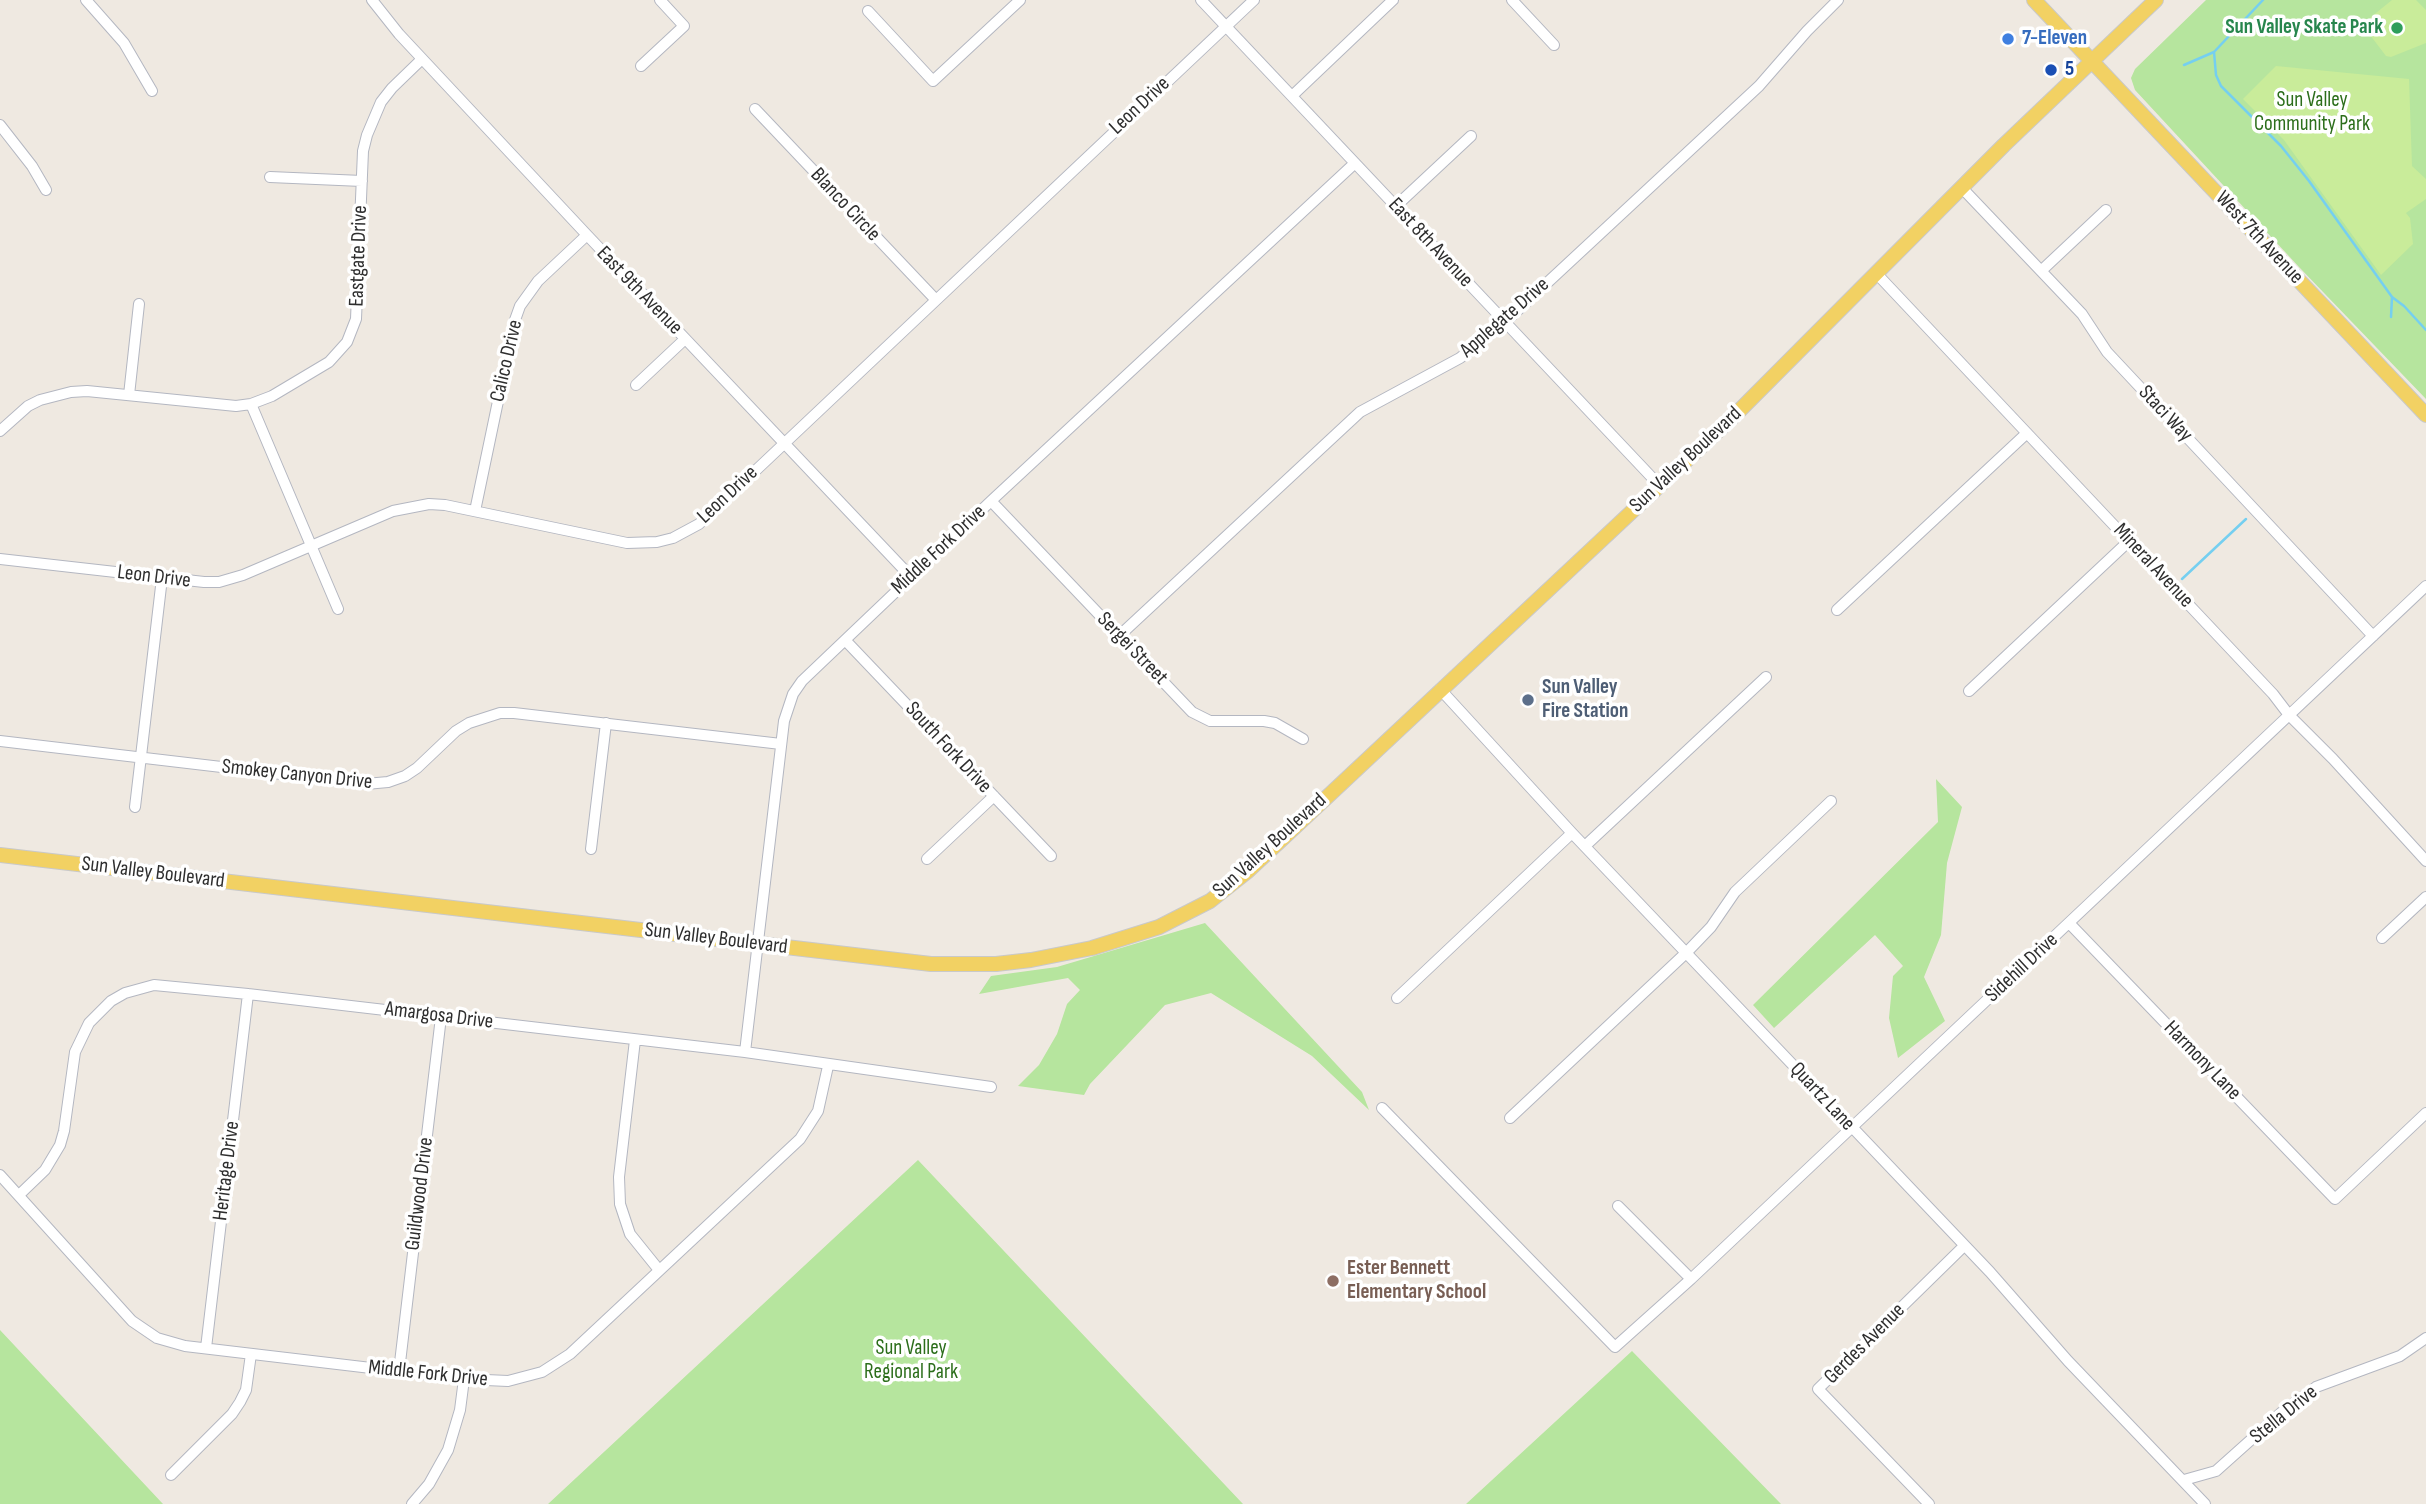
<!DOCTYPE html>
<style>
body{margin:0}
canvas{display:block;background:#efe9e1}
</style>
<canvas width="2426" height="1504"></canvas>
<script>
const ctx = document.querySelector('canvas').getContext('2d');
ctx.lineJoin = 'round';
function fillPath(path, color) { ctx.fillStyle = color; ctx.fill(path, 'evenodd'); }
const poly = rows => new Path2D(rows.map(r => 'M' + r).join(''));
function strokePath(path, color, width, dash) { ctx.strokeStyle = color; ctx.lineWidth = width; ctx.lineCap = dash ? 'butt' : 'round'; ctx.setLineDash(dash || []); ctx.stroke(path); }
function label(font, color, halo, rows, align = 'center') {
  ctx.font = font + ' "Sofia Sans Condensed",sans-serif'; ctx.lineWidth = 7; ctx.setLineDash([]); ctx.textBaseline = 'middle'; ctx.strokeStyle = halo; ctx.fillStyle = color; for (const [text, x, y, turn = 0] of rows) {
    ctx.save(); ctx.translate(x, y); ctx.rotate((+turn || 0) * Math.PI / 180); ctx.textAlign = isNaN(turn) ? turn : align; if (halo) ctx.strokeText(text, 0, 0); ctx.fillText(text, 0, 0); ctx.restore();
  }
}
fillPath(poly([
 [2206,0,2426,0,2426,399,2299,267,2135,90,2131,78,2135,69],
 [1936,779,1962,807,1947,863,1941,935,1924,977,1945,1021,1898,1058,1889,1018,1893,976,1903,966,1875,935,1774,1028,1753,1005,1938,822],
 [1205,923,1362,1092,1369,1110,1312,1056,1211,993,1165,1005,1090,1084,1084,1095,1018,1086,1039,1065,1057,1034,1067,1004,1080,990,1068,978,979,994,991,976,1057,967],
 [918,1160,1243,1504,548,1504],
 [0,1330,163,1504,0,1504],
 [1632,1351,1781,1504,1466,1504]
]), '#b6e59e');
fillPath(poly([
 [2392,0,2416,0,2426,10,2426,43,2391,57,2386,56,2370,35,2367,26,2371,17],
 [2276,66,2409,79,2412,166,2426,179,2426,199,2406,213,2410,218,2413,244,2381,275,2284,140,2243,99]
]), '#c9ec9a');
strokePath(poly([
 [2214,52,2216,75,2221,86,2281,146,2309,181,2392,297,2404,306,2426,330],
 [2184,65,2214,52,2263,0],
 [2391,317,2392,297],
 [2182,579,2246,519]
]), '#75cff0', 2.5);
const minor = poly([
 [86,0,124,43,152,91],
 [372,0,399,34,587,235,911,577],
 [1201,0,1659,485],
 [1512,0,1554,45],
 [868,11,933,81,1020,0],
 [641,66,684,26,660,0],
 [1292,96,1393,0],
 [755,109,936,300],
 [0,125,32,166,46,190],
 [270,177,362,181],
 [1962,188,2082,314,2107,352,2373,636],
 [1396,206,1471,136],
 [2041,271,2106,210],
 [1876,273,2273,694,2289,715,2333,759,2426,861],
 [636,385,685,339],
 [129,395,139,304],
 [251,404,338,609],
 [0,431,28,406,40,400,71,392,87,391,236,406,251,404,272,396,329,362,347,342,356,319,363,151,367,135,381,102,392,88,422,59],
 [991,501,1192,712,1210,721,1264,721,1275,723,1303,739],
 [475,511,515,320,520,306,538,281,587,235],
 [0,559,204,582,219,582,243,575,393,511,429,504,445,505,627,543,657,542,673,538,699,524,1254,0],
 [1837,610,2027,433],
 [1119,636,1360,412,1460,358,1505,322,1759,86,1807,31,1838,0],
 [845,640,1051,856],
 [1440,689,1572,833,1990,1272,2068,1361,2205,1504],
 [1969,691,2129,541],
 [0,741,366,784,388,782,405,776,417,768,456,731,469,723,500,713,514,713,781,744],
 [135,807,162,578],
 [1585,846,1766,677],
 [591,849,606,723],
 [927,859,994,796],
 [2069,923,2335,1199,2426,1113],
 [2382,938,2426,897],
 [1397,998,1572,833],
 [635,1040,619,1177,620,1204,630,1234,659,1270],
 [745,1052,784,721,793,694,802,681,991,501,1355,163],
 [1382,1108,1615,1347,1691,1279,2426,586],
 [1510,1118,1687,952,1711,927,1735,892,1831,801],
 [0,1175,132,1321,157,1338,185,1346,464,1379,508,1381,542,1372,570,1354,800,1139,818,1111,828,1066],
 [19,1195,45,1170,60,1145,64,1131,75,1052,89,1023,111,1001,125,993,154,985,248,994,745,1052,991,1087],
 [1618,1206,1691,1279],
 [206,1348,248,994],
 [399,1371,441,1017],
 [171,1475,232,1414,240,1402,246,1390,251,1354],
 [2184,1480,2216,1471,2282,1412,2316,1387,2400,1356,2426,1338],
 [412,1504,429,1484,448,1450,460,1410,464,1379],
 [1929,1504,1818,1389,1964,1246]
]);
const major = poly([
 [2034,0,2426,415],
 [0,855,931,964,996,964,1031,960,1092,948,1159,927,1210,901,1248,871,1735,415,2004,145,2156,0]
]);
strokePath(minor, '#b4b7c1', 12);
strokePath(major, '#c9c9c9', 16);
strokePath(minor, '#fff', 10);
strokePath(major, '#f2d163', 14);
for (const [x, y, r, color] of [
 [2397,28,7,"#2e9e5b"],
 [2008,39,7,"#3f7fe0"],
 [2051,70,7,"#1a4fb4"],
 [1528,700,7,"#5c6f8a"],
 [1333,1281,7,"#8d6e63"]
]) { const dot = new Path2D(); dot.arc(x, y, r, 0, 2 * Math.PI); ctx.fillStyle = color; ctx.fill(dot); strokePath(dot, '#fff', 2.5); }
label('bold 21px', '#27864d', '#fff', [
 ["Sun Valley Skate Park",2383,28]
], 'right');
label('bold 21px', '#366cbe', '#fff', [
 ["7-Eleven",2022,39]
], 'left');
label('bold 21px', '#164399', '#fff', [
 ["5",2065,70]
], 'left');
label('21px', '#2c6e1b', '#fff', [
 ["Sun Valley",2312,101],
 ["Community Park",2312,125],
 ["Sun Valley",911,1349],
 ["Regional Park",911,1373]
]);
label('21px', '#2e2e2e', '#fff', [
 ["Leon Drive",1140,106,-43],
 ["Blanco Circle",845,205,47],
 ["West 7th Avenue",2259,238,47],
 ["East 8th Avenue",1430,243,47],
 ["Eastgate Drive",359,256,-88],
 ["East 9th Avenue",639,291,46],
 ["Applegate Drive",1505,318,-41],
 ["Calico Drive",507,361,-77],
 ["Staci Way",2165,414,47],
 ["Sun Valley Boulevard",1686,460,-43],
 ["Leon Drive",728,495,-43],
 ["Middle Fork Drive",939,550,-43],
 ["Mineral Avenue",2153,566,47],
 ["Leon Drive",154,577,7],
 ["Sergei Street",1132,649,46],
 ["South Fork Drive",948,748,47],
 ["Smokey Canyon Drive",297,775,6],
 ["Sun Valley Boulevard",1270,846,-42],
 ["Sun Valley Boulevard",153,873,7],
 ["Sun Valley Boulevard",716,939,7],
 ["Sidehill Drive",2022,968,-43],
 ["Amargosa Drive",439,1016,7],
 ["Harmony Lane",2202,1061,46],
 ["Quartz Lane",1822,1097,47],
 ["Heritage Drive",227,1171,-83],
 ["Guildwood Drive",420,1194,-83],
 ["Gerdes Avenue",1865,1344,-45],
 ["Middle Fork Drive",428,1374,6],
 ["Stella Drive",2284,1415,-39]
]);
label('bold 21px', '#4e5e75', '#fff', [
 ["Sun Valley",1542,688],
 ["Fire Station",1542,712]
], 'left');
label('bold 21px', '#785e54', '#fff', [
 ["Ester Bennett",1347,1269],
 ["Elementary School",1347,1293]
], 'left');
</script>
